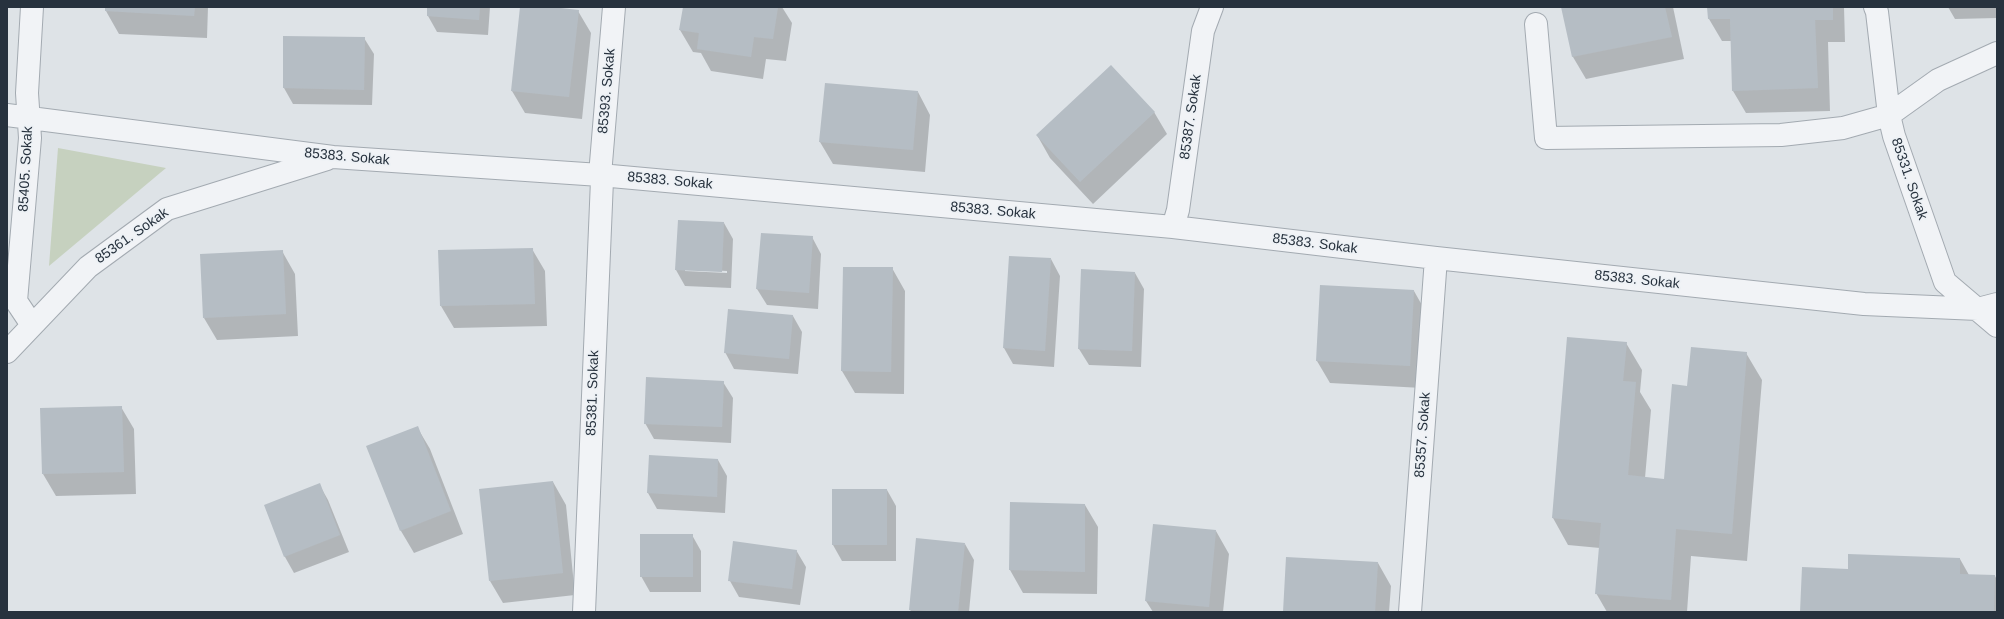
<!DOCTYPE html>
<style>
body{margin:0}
#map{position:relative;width:2004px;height:619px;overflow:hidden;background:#dee3e7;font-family:Helvetica,sans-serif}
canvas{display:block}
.frame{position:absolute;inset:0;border:8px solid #27323e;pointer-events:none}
</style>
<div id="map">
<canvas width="2004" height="619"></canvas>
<div class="frame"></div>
</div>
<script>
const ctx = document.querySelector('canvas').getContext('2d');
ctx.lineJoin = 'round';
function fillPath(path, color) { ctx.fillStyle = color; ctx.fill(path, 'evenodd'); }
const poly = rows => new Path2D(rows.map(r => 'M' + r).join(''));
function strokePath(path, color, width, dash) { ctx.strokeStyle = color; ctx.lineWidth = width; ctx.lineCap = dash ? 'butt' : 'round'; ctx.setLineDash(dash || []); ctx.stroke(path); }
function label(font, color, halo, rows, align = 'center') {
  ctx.font = font + ' Helvetica,sans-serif'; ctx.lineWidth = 3.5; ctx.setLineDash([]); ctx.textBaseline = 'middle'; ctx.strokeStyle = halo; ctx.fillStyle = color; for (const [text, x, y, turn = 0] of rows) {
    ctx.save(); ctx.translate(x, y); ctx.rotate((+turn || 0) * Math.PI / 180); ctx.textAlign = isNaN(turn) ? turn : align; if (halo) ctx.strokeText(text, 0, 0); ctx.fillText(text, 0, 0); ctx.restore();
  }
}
fillPath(poly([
 [58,148,166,168,49,266]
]), '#c6d1bf');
fillPath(poly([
 [106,7,208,7,207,38,119,34,106,11],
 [428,7,490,7,488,35,437,32,428,16],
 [521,7,578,11,591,33,582,119,525,113,512,91],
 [684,7,782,7,792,23,786,61,766,59,763,79,711,71,701,53,693,52,680,30],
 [1562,7,1673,7,1684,59,1586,79,1573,57],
 [1708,7,1844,7,1845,42,1828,42,1830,111,1746,113,1733,91,1732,41,1722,41,1709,19],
 [1948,7,1997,7,1997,18,1955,19],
 [364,38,374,54,372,105,293,104,284,88],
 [918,92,930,115,925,172,833,164,820,142],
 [1154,112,1167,134,1093,204,1050,158,1037,135],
 [724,223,733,239,731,288,685,286,676,270],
 [685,269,727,271,727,273,685,271],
 [812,237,821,254,818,309,767,305,757,289],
 [532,249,545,271,547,326,454,328,441,306],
 [282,251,295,274,298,336,217,340,204,318],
 [1051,259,1060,276,1054,367,1013,364,1004,348],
 [892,268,905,291,904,394,855,393,842,371],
 [1135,273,1144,289,1141,367,1089,365,1079,349],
 [1414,291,1427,314,1422,388,1330,383,1317,361],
 [793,316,802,332,798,374,734,369,725,352],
 [1626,343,1642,370,1640,392,1651,410,1645,478,1665,480,1688,387,1746,353,1762,380,1747,561,1691,556,1687,612,1607,612,1596,593,1600,548,1568,545,1553,518],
 [723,382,733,398,731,443,654,439,645,423],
 [121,407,134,429,136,494,56,496,43,474],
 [417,427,430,449,463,534,414,553,401,531,368,447],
 [650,456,718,460,727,476,725,513,657,509,648,493],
 [553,482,566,505,575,595,503,603,490,581],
 [319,484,328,500,349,552,294,573,285,557,265,506],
 [887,490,896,506,896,561,842,561,833,545],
 [1011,503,1085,505,1098,527,1097,594,1023,593,1010,570],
 [1216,531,1229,554,1223,612,1153,612,1146,601],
 [692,535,701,551,701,592,650,592,641,576],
 [965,544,974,560,969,612,912,612,910,610],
 [796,550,806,567,800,605,739,597,730,581],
 [1960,559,1969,575,1995,576,1997,580,1997,612,1801,612,1849,570],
 [1378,563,1391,586,1389,612,1284,612]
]), '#0003');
fillPath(poly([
 [105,7,195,7,194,16,105,11],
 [427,7,480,7,479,20,427,16],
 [520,7,552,7,579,10,569,97,511,91],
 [683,7,778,7,773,39,754,37,751,57,697,49,699,33,679,30],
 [1561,7,1665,7,1672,37,1572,57],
 [1707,7,1833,7,1833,20,1815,20,1818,88,1732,91,1730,19,1708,19],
 [283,36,365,37,364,90,283,88],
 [1111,65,1155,112,1080,182,1036,135],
 [825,83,918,91,913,150,819,142],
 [678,220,724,222,722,272,675,270],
 [761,233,813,236,809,293,756,289],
 [533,248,535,304,440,306,438,250],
 [283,250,286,314,203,318,200,254],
 [1009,256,1051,258,1045,351,1003,348],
 [843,267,893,267,891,372,841,371],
 [1081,269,1135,272,1132,351,1078,349],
 [1320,285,1414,290,1410,366,1316,361],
 [728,309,793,315,789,359,724,353],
 [1567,337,1627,342,1623,381,1636,382,1628,475,1664,479,1672,384,1687,386,1691,347,1747,352,1732,534,1676,529,1671,600,1595,594,1601,523,1552,518],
 [646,377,724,381,722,427,644,424],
 [122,406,124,472,42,474,40,408],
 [418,426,451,511,400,531,366,446],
 [649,455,718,459,717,497,647,493],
 [553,481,563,573,489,581,479,489],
 [320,483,340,535,284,557,264,505],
 [832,489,887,489,887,545,832,545],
 [1010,502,1085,504,1085,572,1009,570],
 [1153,524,1216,530,1209,607,1145,601],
 [640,534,693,534,693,577,640,577],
 [916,538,965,543,958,612,909,610],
 [733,541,797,550,792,589,728,581],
 [1848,554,1960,558,1960,574,1995,575,1994,612,1800,612,1802,567,1848,569],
 [1286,557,1378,562,1375,612,1283,612]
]), '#b5bdc4');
const minor = poly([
 [32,7,27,93,30,138,16,301,32,325],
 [1875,7,1877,12,1889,115,1894,136,1945,282,1997,326],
 [1536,24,1546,138,1781,135,1843,128,1889,115,1938,80,1997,53],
 [7,115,333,157,600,175,1173,227,1436,258,1864,304,1978,309,1997,304],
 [1173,227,1178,210,1203,31,1212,7],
 [7,352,88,267,167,209,327,159],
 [584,612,602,180,600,175,614,7],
 [1410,612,1436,258]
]);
strokePath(minor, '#a3aab1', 24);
strokePath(minor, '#f1f3f6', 22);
label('14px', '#27323e', '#edf1f5', [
 ["85393. Sokak",607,91,-85],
 ["85387. Sokak",1191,117,-82],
 ["85383. Sokak",347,157,5],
 ["85405. Sokak",26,169,-87],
 ["85331. Sokak",1909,179,71],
 ["85383. Sokak",670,181,5],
 ["85383. Sokak",993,211,5],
 ["85361. Sokak",132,236,-35],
 ["85383. Sokak",1315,244,7],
 ["85383. Sokak",1637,280,6],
 ["85381. Sokak",593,393,-88],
 ["85357. Sokak",1423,435,-86]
]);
</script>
